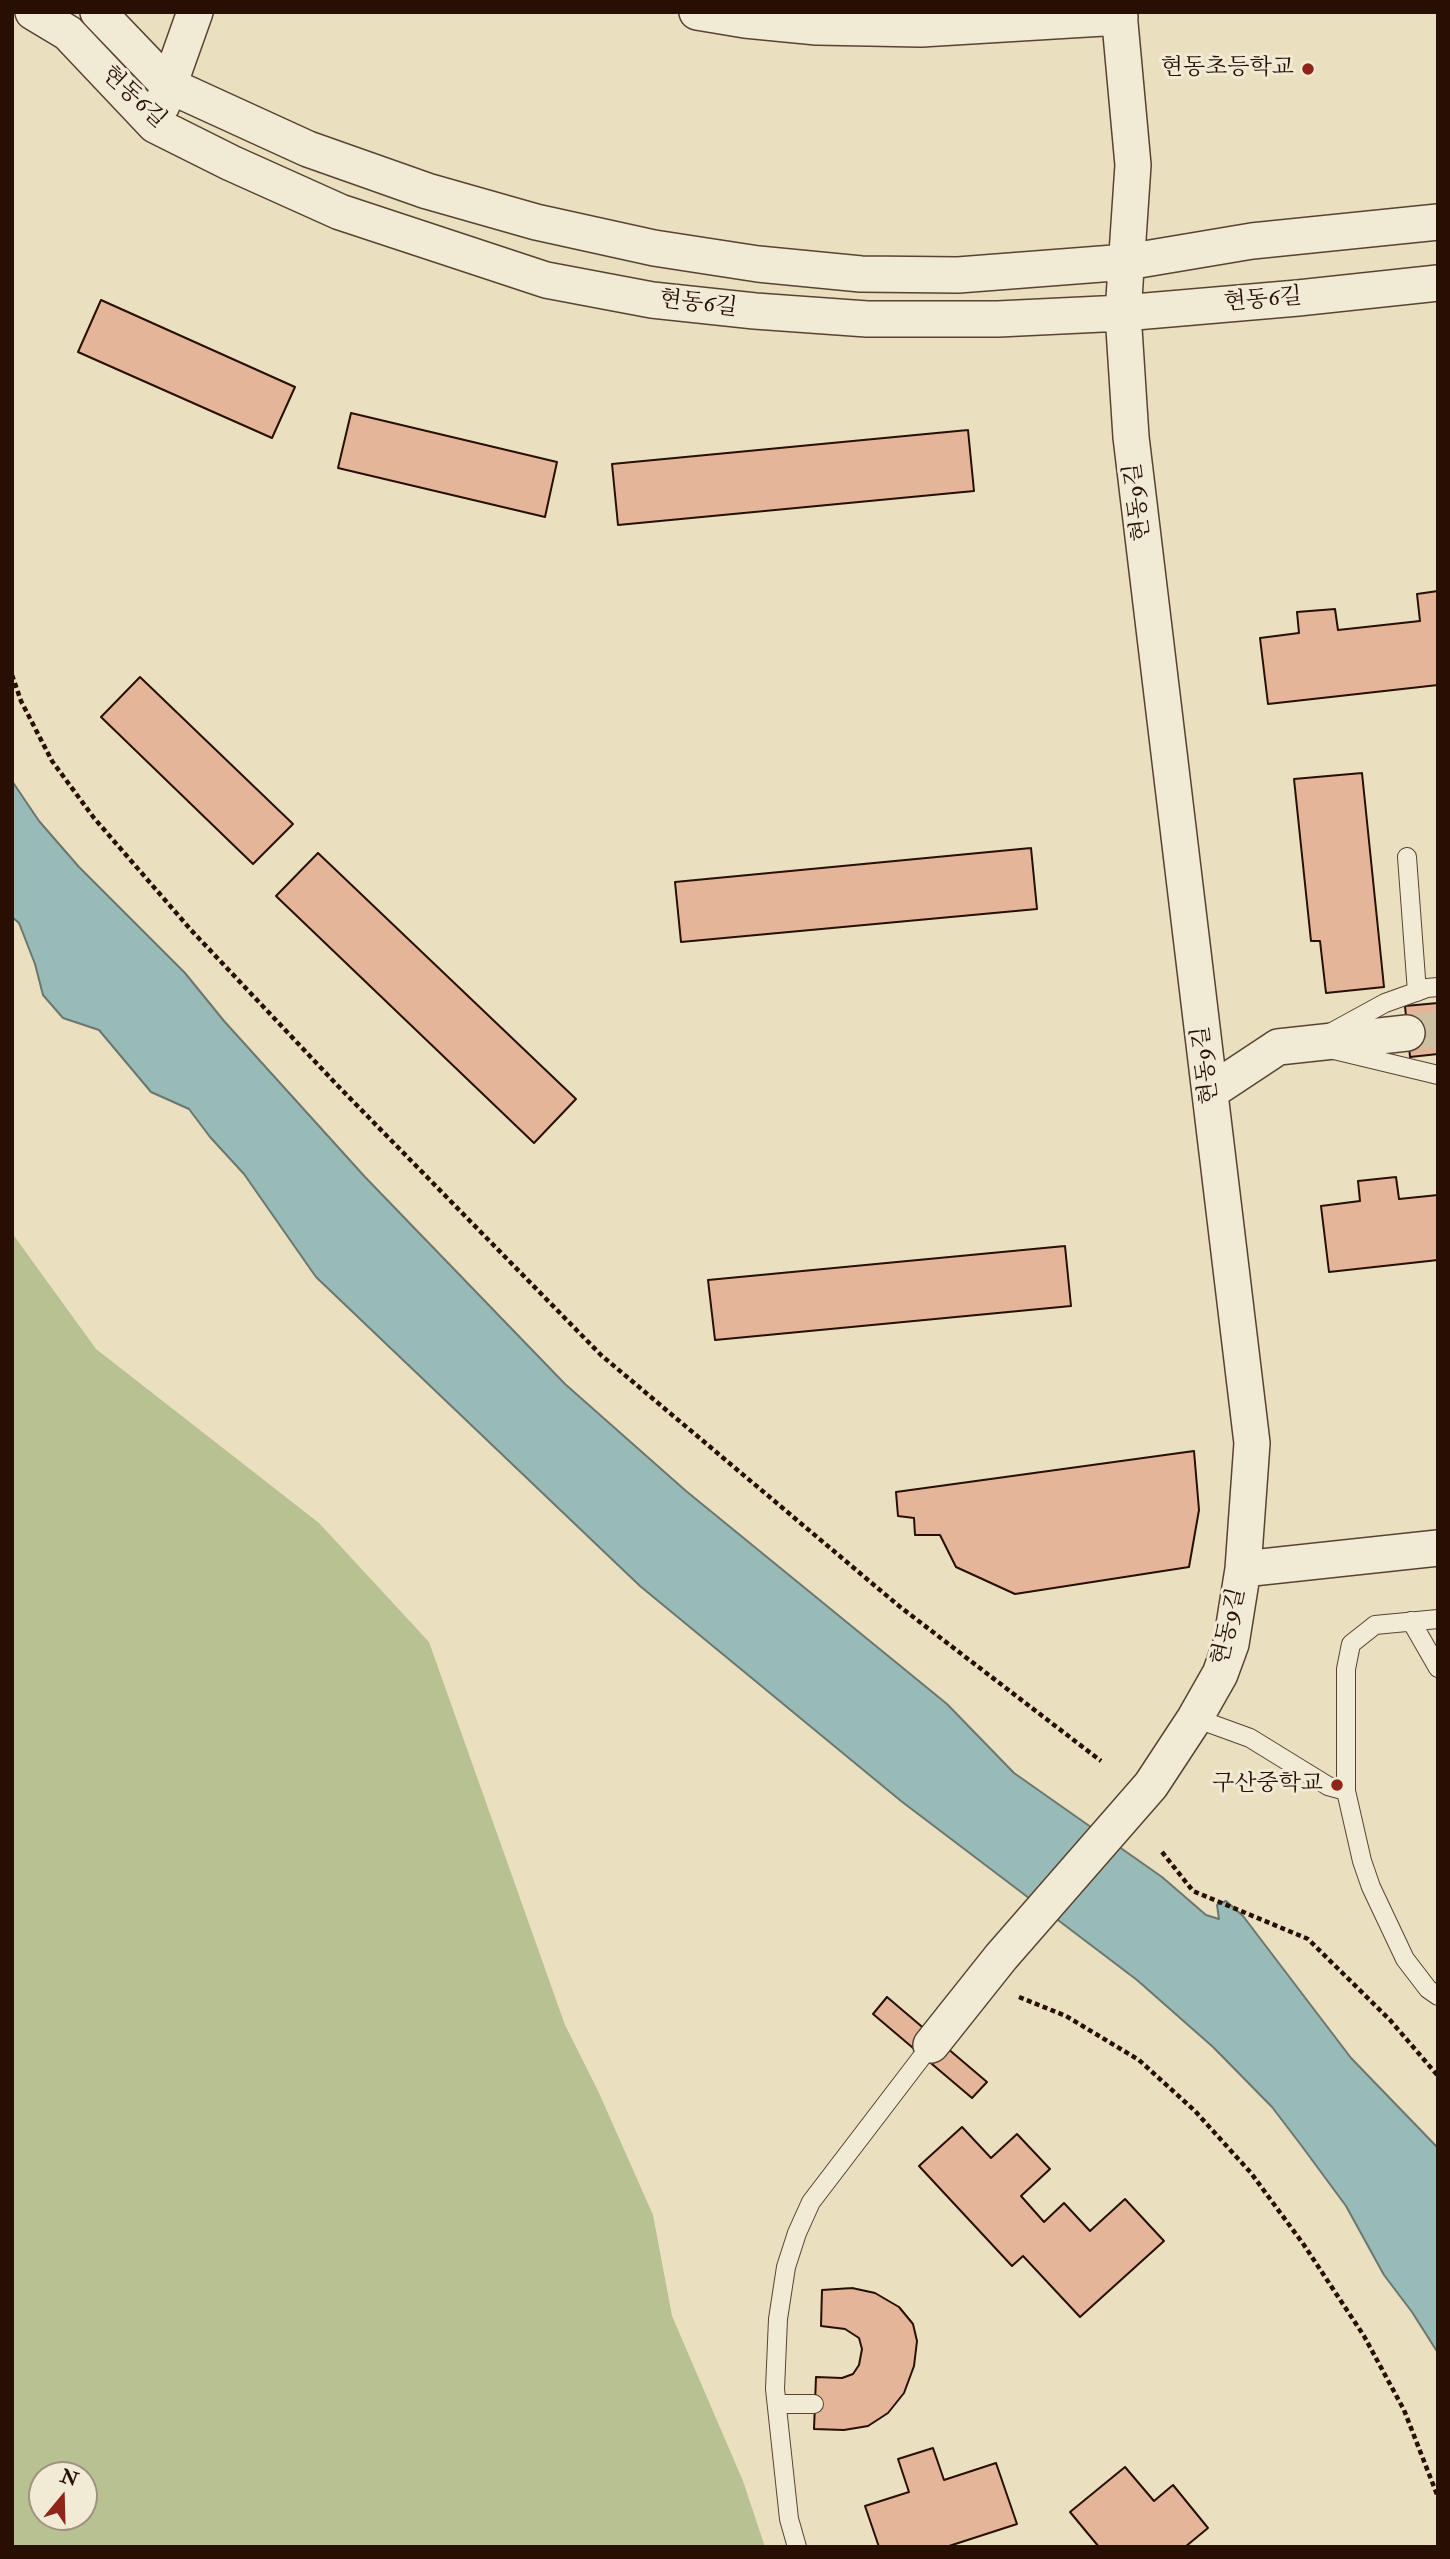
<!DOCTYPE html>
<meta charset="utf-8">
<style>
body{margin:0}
#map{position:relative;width:1450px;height:2559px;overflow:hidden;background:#eadfbf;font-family:"IM FELL Double Pica",serif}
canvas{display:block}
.frame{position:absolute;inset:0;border:14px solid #270f03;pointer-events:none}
.north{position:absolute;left:28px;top:2461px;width:70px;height:70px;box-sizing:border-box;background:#f1ead5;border:2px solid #a09281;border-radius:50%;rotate:19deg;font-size:19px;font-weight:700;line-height:28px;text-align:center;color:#270f03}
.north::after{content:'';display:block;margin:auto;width:24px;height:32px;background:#8f2418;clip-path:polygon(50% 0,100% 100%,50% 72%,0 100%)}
</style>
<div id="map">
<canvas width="1450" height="2559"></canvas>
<div class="frame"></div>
<div class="north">N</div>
</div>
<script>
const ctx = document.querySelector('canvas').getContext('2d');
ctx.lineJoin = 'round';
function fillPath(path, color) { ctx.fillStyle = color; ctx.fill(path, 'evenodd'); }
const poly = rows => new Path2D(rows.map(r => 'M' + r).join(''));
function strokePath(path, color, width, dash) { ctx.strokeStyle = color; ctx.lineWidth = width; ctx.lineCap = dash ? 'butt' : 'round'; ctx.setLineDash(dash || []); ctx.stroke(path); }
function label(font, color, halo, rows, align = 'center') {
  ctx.font = font + ' "IM FELL Double Pica","Noto Serif KR",serif'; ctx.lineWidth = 6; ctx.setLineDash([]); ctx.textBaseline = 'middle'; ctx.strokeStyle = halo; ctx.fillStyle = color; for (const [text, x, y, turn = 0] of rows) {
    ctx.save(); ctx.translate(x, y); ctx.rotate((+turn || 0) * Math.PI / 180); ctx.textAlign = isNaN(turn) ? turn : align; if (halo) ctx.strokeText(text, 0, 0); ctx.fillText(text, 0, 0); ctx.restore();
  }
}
fillPath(poly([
 [12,1233,96,1349,319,1523,429,1642,565,2025,599,2093,653,2215,672,2316,743,2481,765,2547,12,2547],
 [42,2475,84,2475,84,2517,42,2517]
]), '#b7c191');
const water = poly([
 [12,781,39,821,79,867,185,973,224,1021,365,1177,565,1384,686,1491,947,1704,1014,1773,1162,1877,1206,1915,1219,1919,1217,1905,1226,1901,1243,1916,1351,2058,1438,2148,1438,2353,1412,2312,1384,2275,1346,2206,1301,2145,1272,2107,1213,2047,1137,1980,901,1801,640,1586,316,1277,244,1174,210,1137,189,1109,151,1092,99,1030,63,1018,43,995,35,964,19,923,12,917,12,781]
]);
fillPath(water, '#99bbb8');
strokePath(water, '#6b7670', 2);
const building = poly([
 [101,300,295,387,272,438,78,352,101,300],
 [351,413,557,462,545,517,338,468,351,413],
 [968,430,974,491,618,525,612,464,968,430],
 [1438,591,1438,685,1268,704,1260,638,1299,633,1297,612,1335,609,1338,630,1420,621,1417,594,1438,591],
 [140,677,293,824,253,864,101,717,140,677],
 [1362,773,1384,987,1326,993,1320,941,1311,941,1294,779,1362,773],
 [1031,848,1037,909,681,942,675,882,1031,848],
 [318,853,576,1099,534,1143,276,896,318,853],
 [1438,1003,1438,1054,1410,1057,1405,1006,1438,1003],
 [1396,1177,1399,1199,1438,1195,1438,1260,1329,1272,1321,1206,1360,1201,1358,1181,1396,1177],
 [1065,1246,1071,1306,715,1340,708,1280,1065,1246],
 [1194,1451,1199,1510,1189,1567,1015,1594,956,1567,940,1535,915,1535,914,1518,898,1516,896,1492,1194,1451],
 [887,1997,987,2082,972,2098,873,2014,887,1997],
 [962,2127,991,2158,1017,2134,1050,2169,1021,2196,1044,2222,1064,2203,1090,2231,1125,2199,1164,2241,1080,2317,1023,2256,1012,2266,919,2166,962,2127],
 [852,2288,875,2293,899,2307,913,2324,917,2341,914,2366,904,2393,888,2413,868,2426,844,2430,814,2429,816,2377,842,2378,853,2374,859,2365,862,2349,859,2338,845,2329,821,2326,822,2290,852,2288],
 [933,2448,944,2480,996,2463,1017,2524,946,2547,879,2547,865,2506,909,2492,898,2459,933,2448],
 [1125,2467,1154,2501,1173,2485,1208,2528,1185,2547,1099,2547,1070,2512,1125,2467]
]);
fillPath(building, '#e5b59a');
strokePath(building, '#270f03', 2);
strokePath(poly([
 [1407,1033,1438,1029]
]), '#cdc0a3', 35, [35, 18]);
const lane = poly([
 [1407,857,1417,992],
 [1332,1032,1385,1003,1427,988,1438,987],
 [1334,1050,1438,1075],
 [1438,1619,1375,1625,1351,1644,1346,1669,1346,1791,1362,1861,1371,1887,1405,1959,1428,1989,1438,1996],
 [1411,1621,1438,1668],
 [1195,1718,1250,1738,1328,1786,1346,1791],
 [777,2404,814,2404],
 [797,2547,789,2519,775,2389,778,2319,786,2267,797,2233,811,2202,931,2045]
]);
const street = poly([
 [33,12,68,33,155,125,231,163,340,212,546,280,652,300,755,311,867,319,998,319,1123,313,1298,298,1438,283],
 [98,12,168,85,308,149,427,191,536,222,654,248,758,264,861,274,958,275,1127,262,1252,241,1438,222],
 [697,12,745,20,817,27,921,29,1120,17],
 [162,105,195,12],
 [1210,1092,1278,1047,1407,1033],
 [1243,1569,1438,1548],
 [931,2045,1001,1957,1151,1785,1195,1718,1220,1674,1231,1644,1243,1569,1252,1443,1131,437,1123,313,1133,165,1119,12]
]);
strokePath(lane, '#584332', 20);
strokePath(street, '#584332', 38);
strokePath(poly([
 [12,675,21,701,52,761,94,818,191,930,339,1087,601,1355,899,1606,1101,1761],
 [1162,1852,1193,1891,1308,1939,1390,2020,1438,2076],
 [1019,1997,1066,2016,1139,2060,1195,2111,1251,2173,1304,2245,1364,2336,1404,2410,1438,2497]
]), '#270f03', 4.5, [5, 3.5]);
strokePath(lane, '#f1ead5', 18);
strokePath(street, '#f1ead5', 35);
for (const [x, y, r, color] of [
 [1308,69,7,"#8f2418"],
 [1337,1785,7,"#8f2418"]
]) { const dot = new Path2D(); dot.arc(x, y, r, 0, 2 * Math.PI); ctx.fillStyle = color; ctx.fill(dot); strokePath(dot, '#f1ead5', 2.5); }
label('23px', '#270f03', '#f1ead5', [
 ["현동초등학교",1294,69],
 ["구산중학교",1323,1785]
], 'right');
label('23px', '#270f03', '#f1ead5', [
 ["현동6길",133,98,43],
 ["현동6길",1263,301,-5],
 ["현동6길",698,305,7],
 ["현동9길",1139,502,-97],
 ["현동9길",1207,1065,-97],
 ["현동9길",1230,1627,-77]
]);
</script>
